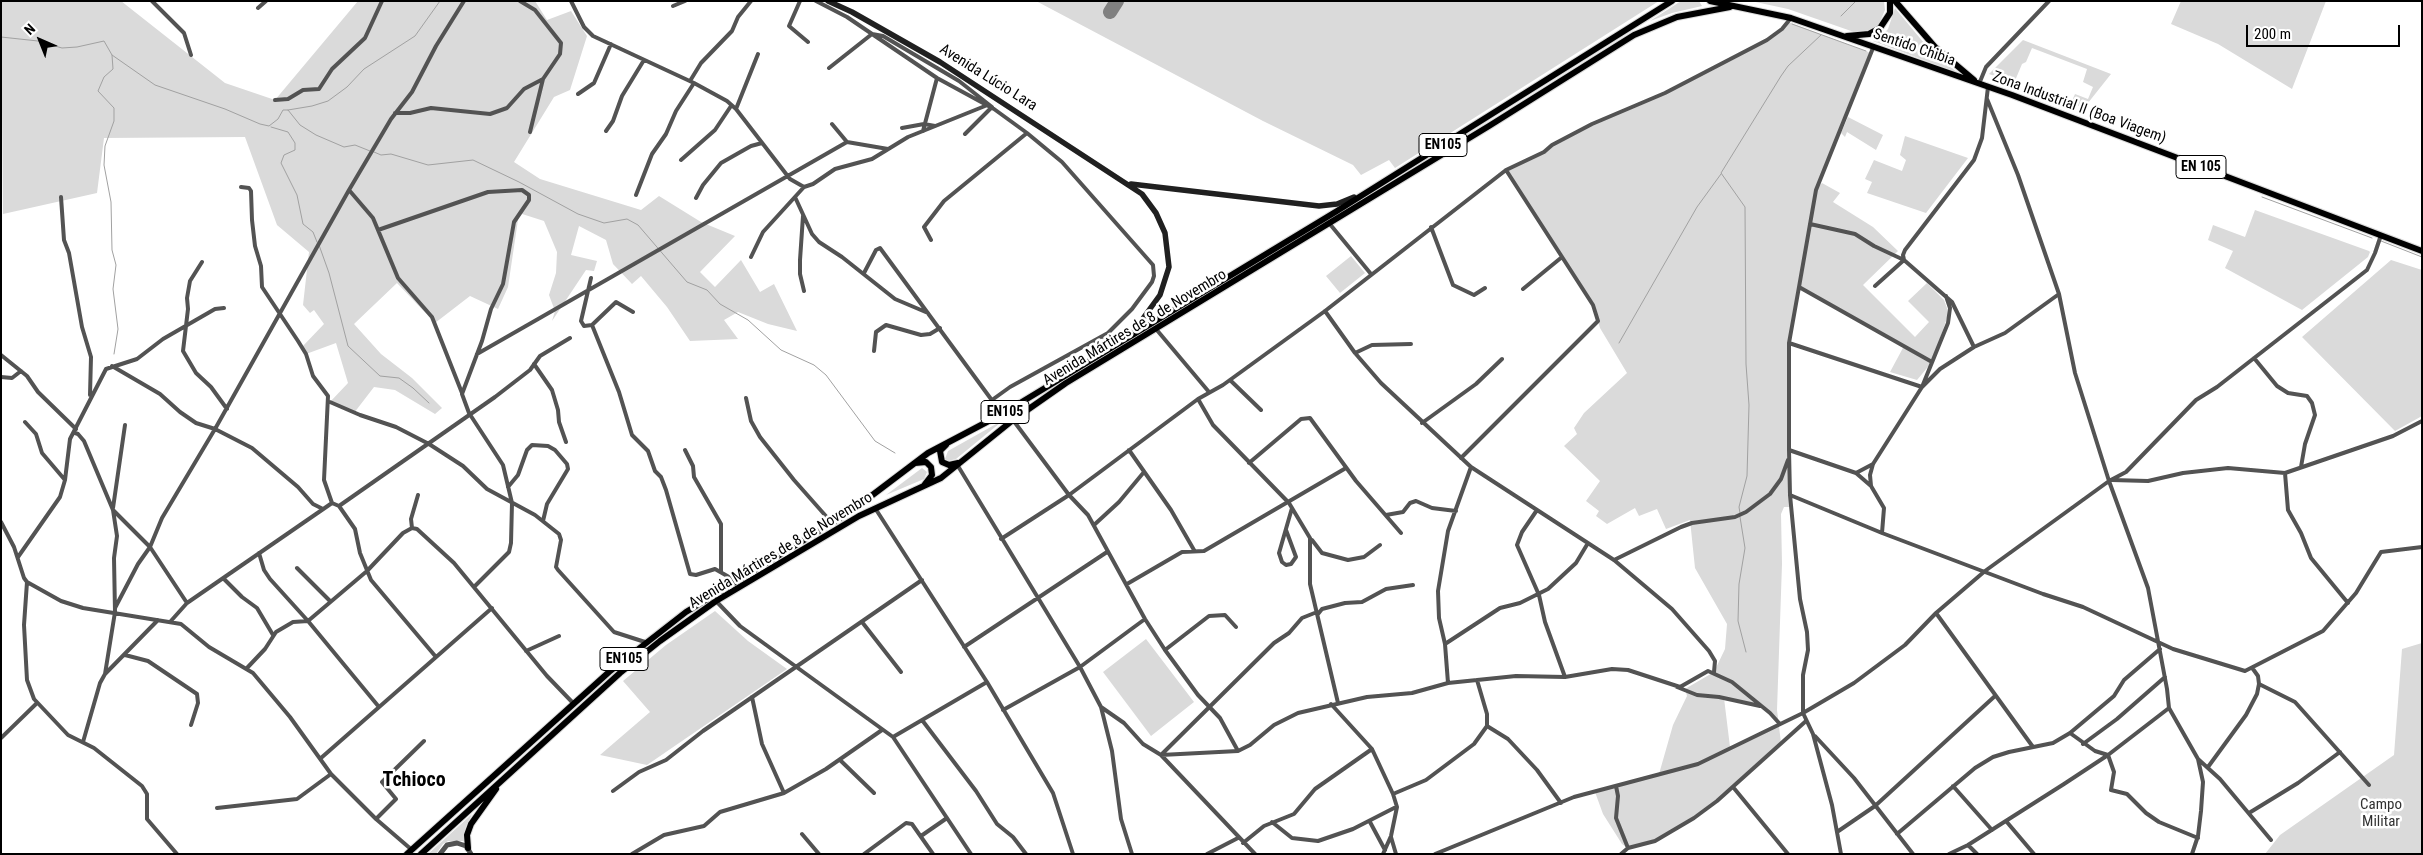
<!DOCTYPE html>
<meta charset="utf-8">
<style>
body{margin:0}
#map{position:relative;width:2423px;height:855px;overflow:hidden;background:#fff;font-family:"Roboto Condensed",sans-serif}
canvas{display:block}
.frame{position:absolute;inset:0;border:2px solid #000;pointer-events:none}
.north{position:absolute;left:15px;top:15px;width:50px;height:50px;-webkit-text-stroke:4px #fff;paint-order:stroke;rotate:316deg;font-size:14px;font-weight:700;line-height:20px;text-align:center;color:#000}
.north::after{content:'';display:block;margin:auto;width:18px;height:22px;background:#000;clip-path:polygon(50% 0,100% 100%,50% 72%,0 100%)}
.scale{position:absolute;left:2246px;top:25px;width:154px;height:22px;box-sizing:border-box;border:2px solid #000;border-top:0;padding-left:6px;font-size:15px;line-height:18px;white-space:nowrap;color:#000;-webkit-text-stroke:4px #fff;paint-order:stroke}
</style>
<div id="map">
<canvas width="2423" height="855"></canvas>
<div class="frame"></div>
<div class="north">N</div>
<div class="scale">200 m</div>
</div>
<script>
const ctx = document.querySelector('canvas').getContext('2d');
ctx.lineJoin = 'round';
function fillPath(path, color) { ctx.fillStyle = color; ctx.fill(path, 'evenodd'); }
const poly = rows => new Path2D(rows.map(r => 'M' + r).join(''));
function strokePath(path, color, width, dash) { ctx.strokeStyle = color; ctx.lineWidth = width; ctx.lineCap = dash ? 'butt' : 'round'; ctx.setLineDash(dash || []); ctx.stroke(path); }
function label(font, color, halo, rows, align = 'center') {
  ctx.font = font + ' "Roboto Condensed",sans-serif'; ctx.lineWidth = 5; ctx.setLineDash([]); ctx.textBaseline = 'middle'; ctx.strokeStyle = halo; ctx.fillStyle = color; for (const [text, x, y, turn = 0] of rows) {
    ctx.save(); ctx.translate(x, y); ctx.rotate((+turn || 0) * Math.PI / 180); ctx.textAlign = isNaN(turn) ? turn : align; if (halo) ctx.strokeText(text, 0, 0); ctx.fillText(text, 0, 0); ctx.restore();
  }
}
fillPath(poly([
 [1,1,121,1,225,83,275,100,358,1,535,1,547,20,571,11,587,36,570,90,554,97,514,162,540,179,641,210,659,196,701,222,735,236,700,272,715,287,741,260,760,292,774,284,797,331,768,324,738,312,724,320,738,339,690,341,667,307,641,276,632,284,613,264,606,240,579,226,571,255,597,261,594,271,586,270,552,321,555,311,549,295,556,273,557,252,544,221,519,213,508,287,498,309,470,296,435,323,397,283,354,324,381,354,412,378,442,408,435,414,395,390,374,387,354,413,330,402,348,383,336,343,306,354,302,347,324,324,314,310,310,313,303,305,309,252,277,225,245,137,104,138,97,193,3,214],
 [1036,1,1659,1,1395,168,1389,160,1361,175,1353,165,1263,121],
 [1681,1,1699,1,1702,6,1672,13,1650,21],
 [1751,1,1884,1,1885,10,1879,24,1872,29,1866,32,1854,32,1788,9],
 [2181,1,2326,1,2292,89,2218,44,2171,24],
 [1895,8,1929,49,1958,73,1873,41,1881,37,1888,29],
 [1788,22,1871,53,1817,188,1822,183,1840,193,1833,202,1873,227,1898,251,1863,285,1915,337,1929,322,1908,301,1927,283,1944,300,1947,308,1947,318,1932,362,1917,380,1890,372,1904,346,1799,288,1789,343,1791,507,1784,507,1781,514,1782,564,1777,710,1781,743,1717,801,1655,841,1628,848,1622,844,1603,814,1595,792,1659,774,1673,725,1687,696,1685,689,1714,672,1725,649,1727,624,1695,568,1690,520,1666,529,1657,509,1639,516,1635,508,1607,524,1596,516,1599,511,1586,501,1600,481,1564,446,1577,434,1574,428,1584,413,1627,373,1600,328,1593,305,1506,170,1544,152,1564,138,1665,93,1767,40],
 [1724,698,1762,706,1778,724,1730,747],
 [2023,40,2111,74,2084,108,2071,103,2075,94,2088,99,2093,87,2083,82,2087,69,2032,48,2026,62,2022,64,2014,83,1989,74],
 [1848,117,1883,135,1876,150,1847,132,1845,137,1841,133],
 [1905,136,1968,158,1926,213,1867,193,1872,182,1865,179,1874,160,1902,171,1906,160,1900,155],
 [2255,210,2369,251,2370,252,2368,257,2302,310,2225,268,2233,251,2208,240,2213,225,2245,237],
 [1351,256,1365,273,1340,293,1326,276],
 [2391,260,2422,270,2422,416,2395,431,2302,337],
 [1005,419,956,459,948,461,945,459,948,451],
 [922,468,927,472,924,479,886,495],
 [715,611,748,641,787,669,647,765,600,755,650,712,623,681,666,645],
 [1146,639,1194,702,1151,736,1103,672],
 [2422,643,2422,854,2265,854,2280,835,2394,755,2402,649],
 [472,814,465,829,464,841,448,841,443,844,436,854,428,854]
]), '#dadada');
strokePath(poly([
 [1841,16,1856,1],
 [1792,24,1866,51],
 [1,37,38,41,62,48,77,47,104,41,112,55,113,69,104,77,98,91,114,108,114,121,105,146,104,165,111,202,112,250,116,265,113,289,118,329,114,354],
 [112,55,155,85,225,109,260,124,269,126,278,119,283,110,288,110,300,125,316,135,344,147,355,145,370,151],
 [288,110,312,106,328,101,347,87,364,69,415,36,440,1],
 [271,127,288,132,295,143,295,150,284,155,281,163,297,195,303,224,313,232,317,242],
 [374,152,381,155,391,154,428,165,473,160,519,182,578,214,604,223,627,219,638,225,687,282,707,290,720,304,748,320,781,350,814,365,826,375,875,441,895,453],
 [2262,197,2372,238],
 [2381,241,2422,257],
 [319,245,329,273,348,346,380,376,399,378,413,388,429,403],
 [1619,343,1697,207,1721,174],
 [1740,513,1739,507,1747,476,1749,405,1746,364,1745,207,1721,173,1781,76,1788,66,1821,35],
 [1740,517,1745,548,1739,584,1738,621,1746,652]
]), '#a1a1a1', 1);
strokePath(poly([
 [1110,12,1117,1]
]), '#808080', 14);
const primary = poly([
 [1710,1,1791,18,2012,95,2422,251],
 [1895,1,1935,47,1974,80],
 [1847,36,1869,34,1880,28,1890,13,1890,1],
 [946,445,940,451,942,462,949,465,958,463],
 [915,463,926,462,931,467,932,475,925,484],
 [468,848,467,835,471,824,496,789],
 [407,854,609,672,686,612,850,512,928,453,1002,414,1111,348,1337,211,1672,1],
 [421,854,620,673,660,641,716,601,859,516,941,478,1013,420,1066,383,1489,126,1634,35,1677,17,1730,7]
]);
strokePath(primary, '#dbdbdb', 8);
strokePath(poly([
 [152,1,184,33,191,55],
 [571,1,584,27,593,36,694,83,727,101,736,109,790,179,804,187],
 [800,1,789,26,808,42],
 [816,1,847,17,937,78,994,109,1027,133,1062,162,1153,265,1154,276,1152,282,1132,309,1108,333,1010,387,992,400],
 [673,6,685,1],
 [258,8,266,1],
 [1873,48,1816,190,1799,287,1932,362],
 [829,68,872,34,883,36,959,81,992,107],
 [690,81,701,63,732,31,738,17,751,1],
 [1979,84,1986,67,2049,1],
 [578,94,594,83,611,44],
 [1987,99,2018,175,2059,294,2075,373,2109,481,2148,588,2167,689,2169,708,2198,759,2203,782,2201,811,2198,836,2192,854],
 [275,100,288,99,303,90,319,89,332,69,365,38,382,1],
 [736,109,758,54],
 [395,113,410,113,431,108,490,114,507,108,524,89,543,79,560,54,561,43,535,10,520,1],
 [832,124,847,142],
 [902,128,924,124,935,126],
 [606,131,613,121,622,96,644,60],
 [923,131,937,78],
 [530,132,543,79],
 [965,134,991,108],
 [681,160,715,130,731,106],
 [241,187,249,188,251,191,252,220,255,246,261,266,262,287,298,341,306,354,313,376,328,396,324,480,332,503,339,506,355,529,360,553,371,580,436,657],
 [349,190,373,218,398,278,432,317,462,393],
 [636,195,652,154,666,134,676,111,694,83],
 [61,197,64,240,69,253,82,327,91,357,90,395],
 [795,197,812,234,819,242,842,257,895,299,928,313],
 [696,198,703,185,721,163,751,146,762,143],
 [803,216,800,260,800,274,804,291],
 [1329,223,1371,274],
 [1810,224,1855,234,1874,246,1904,260,1952,302,1974,347],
 [1431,227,1453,285,1474,295,1485,288],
 [378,230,488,192,522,190,529,195,529,200,514,222,503,284,491,309,482,341,462,394,469,413,503,465,512,503,511,543,509,552,475,586],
 [931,240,924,227,944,201,1027,133],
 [751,257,763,232,804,187,813,184,835,169,872,159,908,137,985,106],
 [202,262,190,281,187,298,188,309,183,351,196,373,211,387,227,409],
 [864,273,876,250,880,248,1002,414],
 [591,278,581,321,584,326,592,325,616,302,633,312],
 [1875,286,1904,260,1903,255,1905,250,1974,160,1982,138,1988,87],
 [1799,287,1789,343,1789,450,1790,495,1800,599,1807,632,1808,650,1803,675,1803,713,1813,734,1832,805,1841,854],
 [1523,289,1562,257],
 [1325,311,1355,353,1381,383,1471,467,1614,560,1672,609,1709,651,1715,661,1714,672],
 [592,325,619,392,632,435,648,451,655,471,661,477,666,490,690,574,696,575,715,569,736,581],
 [1156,329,1209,392],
 [1103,336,1111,348],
 [1789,343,1922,387,1948,323,1950,308,1946,296],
 [874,351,876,332,886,325,921,335,930,334,940,328],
 [1355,353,1372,345,1411,344],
 [477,354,847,142,888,149],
 [1,355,27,376,38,392,76,429],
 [2254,358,2277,386,2288,393,2307,396,2312,403,2315,415,2305,444,2301,467],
 [534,364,552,390,558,410,559,422,566,442],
 [112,366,160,394,180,412,196,423,215,429,252,448,298,487,313,504,323,509],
 [1,377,12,378,21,371],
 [1230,380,1261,410],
 [746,398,751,421,760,437,794,480,832,523],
 [1198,399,1213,425,1289,503,1310,538,1310,584,1338,703],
 [330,402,360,415,396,427,429,444,463,466,487,489,535,515,559,534,561,540,556,567,558,570,614,632,645,642],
 [1013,420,1069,495,1088,515,1145,619,1165,650,1198,695,1220,718,1238,751],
 [25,422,36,434,42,453,65,480],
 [1422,423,1476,384,1502,359],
 [75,433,78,434,84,441,113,510,117,536,114,558,115,612,105,674],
 [685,450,693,466,694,477,721,524,721,572],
 [1129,450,1171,510,1194,550],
 [1789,450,1856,473,1873,464],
 [1461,458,1598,321,1593,305,1506,170],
 [1249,463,1301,419,1310,418,1356,481,1401,533],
 [958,466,1080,667,1101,707,1112,751,1121,819,1132,854],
 [1856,473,1871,486,1884,508,1882,533],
 [2285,473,2288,510,2301,533,2311,558,2348,603],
 [2112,480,2148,481,2183,473,2228,468,2285,473,2393,436,2422,421],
 [1871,486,1870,475,1873,464,1922,387,1940,369,1974,347,2005,333,2059,294],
 [508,487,518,475,527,450,532,445,548,446,555,450,567,464,568,469,547,504,543,521],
 [1790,495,1882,533,2043,594,2083,607,2173,649,2245,671,2323,631,2356,593,2381,552,2422,547],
 [339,506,495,397,530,370,540,356,570,338],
 [113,508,125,425],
 [875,508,987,682,1053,793,1073,854],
 [113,510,150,547,187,603],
 [1537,510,1522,532,1517,545,1539,595,1545,622,1565,677],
 [1386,515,1403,512,1410,503,1416,501,1432,508,1456,511],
 [1,522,14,547,24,578,27,582,61,601,83,608,181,624,209,647,253,673,290,717,331,774,376,819,412,850],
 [1094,525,1119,502,1144,472],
 [412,528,411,519,418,495],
 [1286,530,1296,557,1291,564,1286,565,1282,562,1279,553,1292,508],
 [1001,539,1069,495,1198,399,1223,385,1325,311,1506,170,1544,152,1552,145,1592,124,1665,93,1767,40,1782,29,1791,18],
 [1312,540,1322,553,1348,560,1364,557,1380,545],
 [259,553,264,570,270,579,308,621,379,707],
 [18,557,60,497,65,480,70,439,106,369,137,359,163,339,215,309,224,308],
 [1614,560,1681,527,1692,523,1735,517,1746,512,1770,494,1781,479,1788,460],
 [297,568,330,601],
 [224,579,242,597,257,608,273,635],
 [27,582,24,625,27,680,34,699,68,735,94,748,142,786,147,794,147,819,177,854],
 [1127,584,1182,552,1204,551,1346,468],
 [716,601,740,626,893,737,971,854],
 [115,608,138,564,150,547,162,518,215,429,349,190,391,119,412,92,436,46,464,1],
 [1936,613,2033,747],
 [1318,614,1322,609,1345,603,1362,602,1386,589,1413,585],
 [170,622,187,603,332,503],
 [862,622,901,672],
 [1445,644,1500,608,1520,603,1548,589,1576,563,1588,543],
 [964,647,1107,552],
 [1165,650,1209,616,1225,615,1236,627],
 [526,651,559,636],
 [125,655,148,661,197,694,198,703,191,725],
 [247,668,265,649,276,632,293,622,308,621,367,571,403,533,412,528,417,529,454,563,547,676,574,704],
 [1448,683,1445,644,1439,618,1438,591,1448,531,1471,467],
 [2259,684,2295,702,2369,785],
 [1677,687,1697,695,1719,697,1760,706],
 [752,697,762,744,784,793],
 [1331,704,1372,749,1393,794,1397,807,1391,836,1383,854],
 [1101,707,1124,723,1143,744,1161,755,1238,751,1250,745,1274,725,1298,713,1367,697,1412,693,1448,683,1516,676,1565,677,1612,669,1628,670,1680,687,1708,671,1732,682,1770,713,1779,723],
 [1003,710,1080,667,1145,619],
 [922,720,976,791,997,824,1013,837,1026,854],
 [1487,726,1508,739,1537,770,1561,803],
 [2070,733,2095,751,2108,755,2114,772,2111,790,2127,794,2146,813,2159,822,2198,838],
 [1815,736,1854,778,1913,854],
 [893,737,987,682],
 [1,738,37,703],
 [83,742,100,683,105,674,158,620],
 [2083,744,2117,719,2165,677],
 [1161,755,1274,643,1289,633,1302,618,1317,612],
 [1161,755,1255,854],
 [321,758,492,608],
 [2198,759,2220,779,2271,840],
 [840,760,874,793],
 [2208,767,2246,715,2257,694,2259,684,2258,676,2253,669],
 [1616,786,1618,796,1616,818,1628,848],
 [1953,786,1992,830],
 [1733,787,1788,854],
 [613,791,639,772,666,760,703,731,922,580],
 [1393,794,1426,780,1474,744,1487,726,1487,714,1477,680],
 [217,808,297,799,331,774],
 [2249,813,2298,783,2340,752],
 [376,819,396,799,382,782,424,741],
 [2006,821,2034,854],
 [1272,822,1292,838,1318,841,1353,829,1396,807],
 [1370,822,1385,850],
 [1837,832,1875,806,1995,696],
 [802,834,819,854],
 [1897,834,1975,768,1993,757,2009,752,2053,743,2070,733,2114,696,2124,680,2160,649],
 [921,836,947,818],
 [1391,837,1396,854],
 [1243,843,1264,826,1294,814,1315,789,1372,749],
 [1968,845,1977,854],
 [632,854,664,835,704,826,720,812,784,793,826,769,882,730],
 [864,854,906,823,912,824,933,854],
 [1207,854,1238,838],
 [1435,854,1574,797,1698,764,1803,713,1854,683,1905,645,1936,613,1985,571,2109,481,2126,472,2196,400,2217,387,2367,270,2375,253,2381,235],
 [1621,854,1628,848,1655,841,1694,818,1717,801,1806,721],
 [1949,854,1968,845,2064,784,2108,755,2169,708]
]), '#535353', 4);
strokePath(poly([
 [440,854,447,845,457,843,466,846,471,854]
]), '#535353', 5);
strokePath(poly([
 [828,1,852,12,940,62,1142,194,1156,213,1165,233,1169,267,1160,295,1131,335],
 [1131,184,1319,206,1337,204,1354,197]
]), '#202020', 5.5);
strokePath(primary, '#000', 6);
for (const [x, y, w] of [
 [1443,145,48],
 [2201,167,50],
 [1005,412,48],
 [624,659,48]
]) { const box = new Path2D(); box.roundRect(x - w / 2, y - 11.5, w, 23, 4); ctx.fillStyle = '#fff'; ctx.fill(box); strokePath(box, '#000', 1); }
label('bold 14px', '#000', null, [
 ["EN105",1443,145],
 ["EN 105",2201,167],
 ["EN105",1005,412],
 ["EN105",624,659]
]);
label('15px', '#000', '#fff', [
 ["Sentido Chibia",1914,48,19],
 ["Avenida Lúcio Lara",988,78,32],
 ["Zona Industrial II (Boa Viagem)",2079,108,20],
 ["Avenida Mártires de 8 de Novembro",1135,328,-31],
 ["Avenida Mártires de 8 de Novembro",781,551,-31]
]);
label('15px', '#313131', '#fff', [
 ["Campo",2381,805],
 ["Militar",2381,822]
]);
label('bold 20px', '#000', '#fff', [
 ["Tchioco",414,781]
]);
</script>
